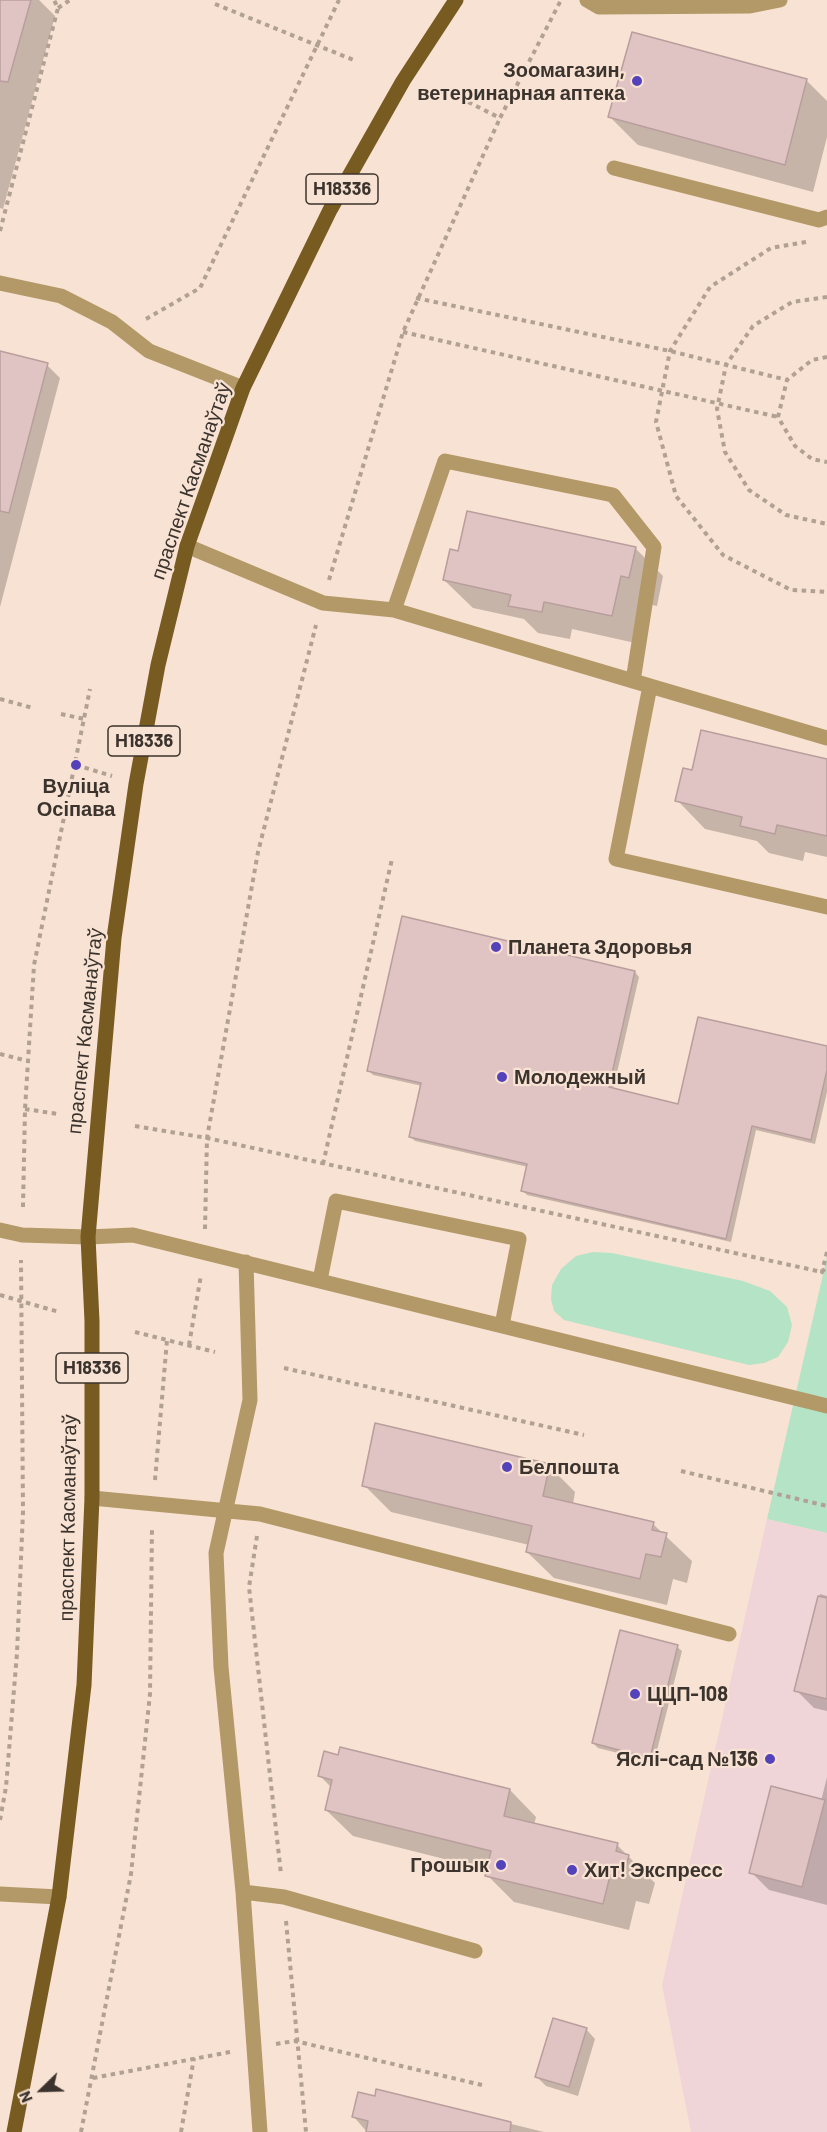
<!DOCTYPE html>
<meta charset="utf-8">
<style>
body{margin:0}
#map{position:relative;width:827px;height:2132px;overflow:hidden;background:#f8e2d3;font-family:Barlow,sans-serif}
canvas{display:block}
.north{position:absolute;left:12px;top:2060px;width:60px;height:60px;-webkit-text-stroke:4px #f8e2d3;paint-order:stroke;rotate:247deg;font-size:16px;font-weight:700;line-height:24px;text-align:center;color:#3b332d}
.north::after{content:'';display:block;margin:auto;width:21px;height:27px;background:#3b332d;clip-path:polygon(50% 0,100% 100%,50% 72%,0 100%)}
</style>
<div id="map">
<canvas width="827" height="2132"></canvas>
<div class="north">N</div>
</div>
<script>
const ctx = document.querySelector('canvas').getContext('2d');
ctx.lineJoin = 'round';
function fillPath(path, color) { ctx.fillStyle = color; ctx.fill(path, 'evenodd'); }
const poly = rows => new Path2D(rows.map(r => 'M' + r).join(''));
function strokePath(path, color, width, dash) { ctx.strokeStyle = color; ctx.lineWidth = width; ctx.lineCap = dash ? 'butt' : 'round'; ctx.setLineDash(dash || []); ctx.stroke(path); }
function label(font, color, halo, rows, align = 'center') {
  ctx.font = font + ' Barlow,sans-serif'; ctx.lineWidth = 4.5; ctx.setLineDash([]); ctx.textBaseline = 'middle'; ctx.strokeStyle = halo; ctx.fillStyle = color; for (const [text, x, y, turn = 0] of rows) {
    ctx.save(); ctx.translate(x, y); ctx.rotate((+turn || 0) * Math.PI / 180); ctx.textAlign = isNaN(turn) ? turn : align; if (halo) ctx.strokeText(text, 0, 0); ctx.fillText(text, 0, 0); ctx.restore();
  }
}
fillPath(poly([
 [767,1519,827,1533,827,2132,691,2132,662,1985]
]), '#f0d5d8');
fillPath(poly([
 [593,1252,612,1253,743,1281,770,1291,787,1307,792,1325,788,1342,778,1357,764,1363,749,1365,564,1320,554,1311,551,1299,552,1285,561,1269,576,1256],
 [827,1257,827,1533,767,1519]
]), '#b4e3c6');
fillPath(poly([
 [0,0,39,0,55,16,3,209,0,208],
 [633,34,807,81,827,101,827,137,813,192,638,145,610,117],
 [0,352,47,365,60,378,0,607],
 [635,548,663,576,657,606,648,604,640,644,572,629,570,639,538,633,524,619,473,608,444,580,459,553],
 [827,761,827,857,805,852,803,861,769,853,757,841,705,829,677,800,693,772],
 [635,972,639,977,613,1090,679,1106,827,1048,827,1092,815,1144,756,1130,731,1242,527,1195,523,1191,528,1167,415,1141,410,1136,422,1086,373,1075,368,1070],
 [549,1466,575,1492,573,1504,653,1524,692,1561,687,1583,673,1579,667,1605,554,1578,527,1552,529,1545,391,1512,364,1485],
 [820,1594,827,1596,827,1711,814,1708,796,1690],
 [677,1647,682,1651,654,1762,598,1748,593,1743],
 [320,1776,510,1790,536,1817,534,1825,617,1845,655,1883,649,1904,636,1901,629,1930,514,1902,487,1875,488,1870,353,1836,326,1810,332,1788],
 [827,1777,827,1905,769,1890,751,1872,821,1801],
 [586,2029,595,2039,578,2096,546,2086,536,2076],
 [377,2091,544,2132,367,2132,354,2117,376,2098]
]), '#0003');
const building = poly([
 [0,0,31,0,8,82,0,81,0,0],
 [632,32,807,79,785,165,608,117,632,32],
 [0,351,48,363,9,513,0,511,0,351],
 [467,511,636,547,629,578,621,576,612,616,544,602,542,612,508,606,511,595,443,580,450,549,458,551,467,511],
 [701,730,827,759,827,836,777,825,775,834,740,826,742,817,675,801,683,768,692,770,701,730],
 [402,916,635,971,609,1087,678,1104,698,1017,827,1046,827,1070,811,1140,752,1126,726,1239,521,1191,527,1164,409,1137,421,1083,367,1071,402,916],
 [375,1423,550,1464,543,1496,654,1522,652,1530,667,1533,661,1557,646,1554,640,1579,526,1552,532,1526,362,1486,375,1423],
 [818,1596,827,1598,827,1699,794,1691,818,1596],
 [620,1630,678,1645,650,1758,592,1743,620,1630],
 [340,1747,510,1789,504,1816,618,1843,616,1851,629,1855,623,1879,610,1876,603,1904,485,1876,491,1851,325,1810,332,1780,318,1776,324,1751,338,1755,340,1747],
 [771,1786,825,1800,802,1887,749,1873,771,1786],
 [553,2018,587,2028,569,2087,535,2077,553,2018],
 [376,2089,511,2122,510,2132,366,2132,368,2121,352,2117,358,2092,375,2096,376,2089]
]);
fillPath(building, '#e0c4c3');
strokePath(building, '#b89e9d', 1.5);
strokePath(poly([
 [215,4,356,61],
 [58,8,70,0],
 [460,98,500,118,561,0],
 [0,231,58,8,54,0],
 [806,242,771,248,710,287,670,351,656,422,676,496,723,555,791,590,827,592],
 [827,297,792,302,753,326,726,365,717,409,725,452,749,490,786,515,827,524],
 [416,298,670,351,787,380],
 [146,319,200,288,339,0],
 [403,332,778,417],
 [827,357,812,360,787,380,778,417,795,446,812,459,827,462],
 [329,580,403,332,500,118],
 [0,699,33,708],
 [61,714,84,719],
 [76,765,112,776],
 [0,1054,28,1061],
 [25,1109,58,1114],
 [135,1126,207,1138,258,852,316,625],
 [323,1164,392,859],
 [23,1207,25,1109,34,965,90,689],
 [205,1229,207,1138,822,1272,827,1266],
 [827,1252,822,1272,827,1274],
 [0,1295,59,1312],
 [135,1332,215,1352],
 [189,1345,201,1275],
 [284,1368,584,1435],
 [681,1471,827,1506],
 [155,1480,167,1340],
 [257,1536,249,1587,281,1874],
 [0,1820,6,1787,17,1653,23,1512,21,1260],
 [286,1921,306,2132],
 [276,2044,295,2041,482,2085],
 [93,2078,230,2052],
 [81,2132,131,1874,150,1694,152,1527],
 [181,2132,194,2058]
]), '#b1a094', 4, [4.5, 4.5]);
strokePath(poly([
 [587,0,599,7,750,6,780,0],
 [614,168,819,220,827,217],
 [0,283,61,296,112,322,149,351,243,388],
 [187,546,323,603,394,610,650,686,616,859,827,907],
 [394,610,445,461,613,495,654,547,633,681],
 [650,686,827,738],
 [88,1237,133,1235,827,1406],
 [246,1262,250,1400,216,1553,221,1667,243,1892,260,2132],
 [320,1280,336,1201,519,1239,502,1325],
 [92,1498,260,1514,729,1634],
 [243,1892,284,1897,475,1951]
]), '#b39967', 15);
strokePath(poly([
 [0,1230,22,1235,88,1237],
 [0,1894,59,1897]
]), '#b39967', 15);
strokePath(poly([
 [14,2132,59,1897,84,1685,92,1498,92,1321,88,1237,114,938,136,784,158,665,187,546,243,388,330,210,403,81,456,0]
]), '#775b20', 15);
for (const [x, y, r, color] of [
 [637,81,6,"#5442ba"],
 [76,765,6,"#5442ba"],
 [496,947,6,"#5442ba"],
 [502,1077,6,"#5442ba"],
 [507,1467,6,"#5442ba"],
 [635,1694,6,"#5442ba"],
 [770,1759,6,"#5442ba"],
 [501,1865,6,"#5442ba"],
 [572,1870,6,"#5442ba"]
]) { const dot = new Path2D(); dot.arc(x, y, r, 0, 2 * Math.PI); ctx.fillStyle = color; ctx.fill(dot); strokePath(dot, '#f8e2d3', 2); }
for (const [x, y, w] of [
 [342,189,72],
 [144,741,72],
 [92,1368,72]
]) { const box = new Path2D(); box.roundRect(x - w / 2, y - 15, w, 30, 4.5); ctx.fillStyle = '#f8e2d3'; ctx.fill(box); strokePath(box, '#3b332d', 1.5); }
label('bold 18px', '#3b332d', null, [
 ["Н18336",342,189],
 ["Н18336",144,741],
 ["Н18336",92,1368]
]);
label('bold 20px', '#3b332d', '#f8e2d3', [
 ["Зоомагазин,",625,70,"right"],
 ["ветеринарная аптека",625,93,"right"],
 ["Вуліца",76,786,"center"],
 ["Осіпава",76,809,"center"],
 ["Планета Здоровья",508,947],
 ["Молодежный",514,1077],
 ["Белпошта",519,1467],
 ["ЦЦП-108",647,1694],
 ["Яслі-сад №136",758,1759,"right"],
 ["Грошык",489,1865,"right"],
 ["Хит! Экспресс",584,1870]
], 'left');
label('20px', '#3b332d', '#f8e2d3', [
 ["праспект Касманаўтаў",191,481,-71],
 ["праспект Касманаўтаў",85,1031,-84],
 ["праспект Касманаўтаў",68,1518,-89]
]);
</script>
